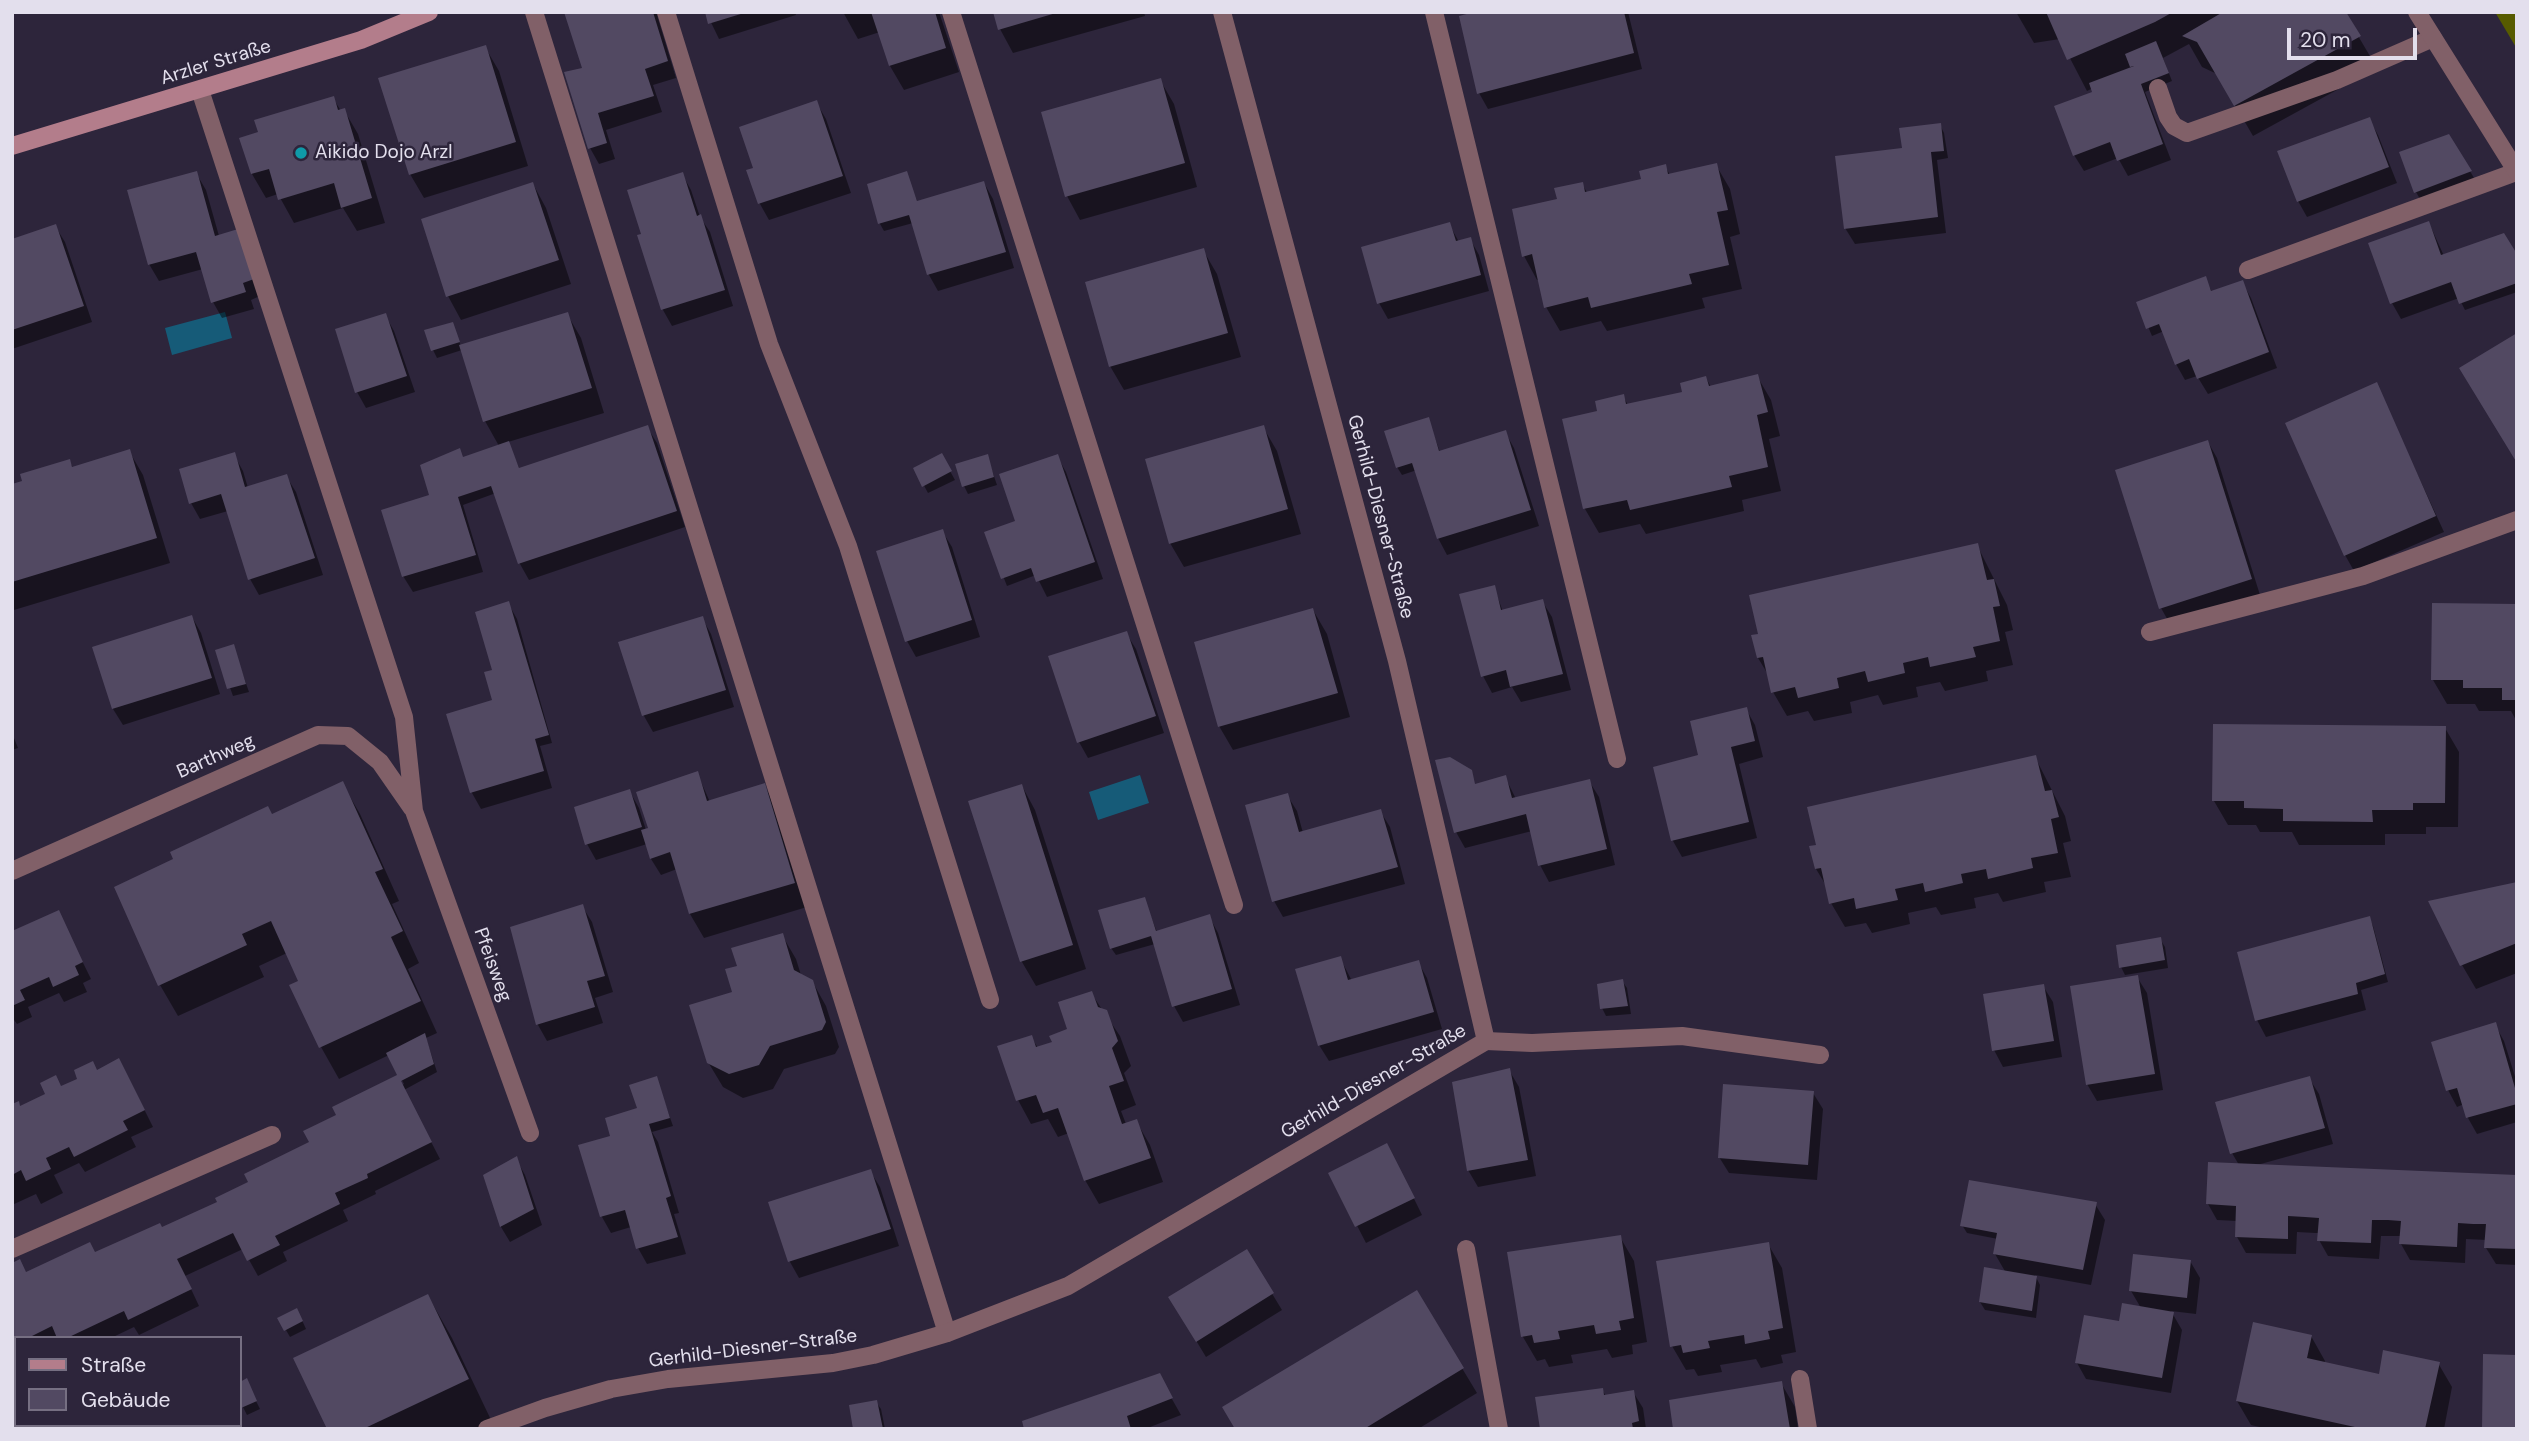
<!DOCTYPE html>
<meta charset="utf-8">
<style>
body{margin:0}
#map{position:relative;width:2529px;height:1441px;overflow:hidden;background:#2d253b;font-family:"DM Sans",sans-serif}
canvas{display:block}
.frame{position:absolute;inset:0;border:14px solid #e3dfed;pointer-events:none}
.legend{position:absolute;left:14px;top:1336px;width:228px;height:91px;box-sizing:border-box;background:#2d253b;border:2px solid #766f82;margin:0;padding:9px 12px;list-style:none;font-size:21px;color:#e3dfed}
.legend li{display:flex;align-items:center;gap:14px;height:35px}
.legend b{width:35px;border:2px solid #766f82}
.scale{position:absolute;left:2287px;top:28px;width:130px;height:32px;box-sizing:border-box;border:4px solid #e3dfed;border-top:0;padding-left:9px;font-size:21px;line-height:24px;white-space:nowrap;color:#e3dfed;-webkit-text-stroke:5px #2d253b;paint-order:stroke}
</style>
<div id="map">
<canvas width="2529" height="1441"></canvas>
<div class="frame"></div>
<ul class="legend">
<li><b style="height:9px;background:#b37d8b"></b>Straße</li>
<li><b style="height:19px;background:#524962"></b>Gebäude</li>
</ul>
<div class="scale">20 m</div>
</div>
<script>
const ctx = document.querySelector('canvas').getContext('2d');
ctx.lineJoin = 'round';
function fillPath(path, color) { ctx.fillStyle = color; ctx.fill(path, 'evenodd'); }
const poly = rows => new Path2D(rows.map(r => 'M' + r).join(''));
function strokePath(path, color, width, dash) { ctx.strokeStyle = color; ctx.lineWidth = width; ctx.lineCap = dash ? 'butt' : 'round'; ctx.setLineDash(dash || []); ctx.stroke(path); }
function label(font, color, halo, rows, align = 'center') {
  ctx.font = font + ' "DM Sans",sans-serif'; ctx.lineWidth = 5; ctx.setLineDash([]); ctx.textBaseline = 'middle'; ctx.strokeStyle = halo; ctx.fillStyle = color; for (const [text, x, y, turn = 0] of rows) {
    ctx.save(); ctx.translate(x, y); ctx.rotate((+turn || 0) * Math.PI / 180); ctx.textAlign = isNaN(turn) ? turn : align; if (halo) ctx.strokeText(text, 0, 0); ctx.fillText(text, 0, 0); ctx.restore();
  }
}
fillPath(poly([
 [2495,12,2517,12,2517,49]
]), '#575b00');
fillPath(poly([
 [225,312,232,338,172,355,165,328],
 [1140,775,1149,803,1098,820,1089,792]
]), '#165b78');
fillPath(poly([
 [566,12,656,12,676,78,653,85,662,112,606,130,615,159,599,164,590,148,584,69],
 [706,12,795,12,796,15,719,39],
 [843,12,939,12,959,72,904,90,890,66,880,32,858,39],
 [995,12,1144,12,1145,16,1013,53,1000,29],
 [1483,12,1628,12,1642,69,1488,109,1479,93],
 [2016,12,2344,12,2377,68,2253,136,2217,74,2202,67,2189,44,2163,58,2172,81,2145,92,2171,160,2128,176,2118,158,2084,171,2074,155,2095,93,2093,88,2087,91,2060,39,2034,43],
 [485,47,499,71,528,166,424,198,410,174],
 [1160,80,1174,104,1197,187,1080,220,1067,196],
 [333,98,341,111,344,110,358,134,385,223,357,231,343,208,294,223,278,194,266,198,252,174,260,134],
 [816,102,826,119,851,193,769,220,760,204,748,171,755,169],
 [2369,119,2378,135,2397,183,2307,217,2298,201],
 [1940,125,1944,133,1948,158,1937,160,1946,233,1855,244,1845,228,1905,149],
 [2401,153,2470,171,2479,187,2425,208,2416,192],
 [1716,165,1730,189,1740,234,1730,237,1742,289,1702,298,1705,308,1607,331,1601,321,1560,331,1546,307,1539,280,1537,280,1524,256,1559,200,1582,184,1588,194,1643,181,1665,166,1670,175],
 [196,173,206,190,219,236,238,231,262,295,251,300,254,309,222,318,213,302,203,269,159,281,149,264],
 [906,173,918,203,984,183,993,199,1014,268,938,291,929,275,913,223,884,231,880,224,869,186],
 [682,174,691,190,700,217,710,232,733,306,672,326,663,310,639,236,643,235],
 [533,184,546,208,571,284,461,320,448,296],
 [2429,223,2444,256,2517,258,2517,292,2465,310,2459,298,2401,319,2392,303],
 [1449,224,1459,242,1470,239,1479,255,1489,291,1388,319,1379,303],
 [55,226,65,242,92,322,12,349,12,241],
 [1203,250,1217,274,1241,357,1124,390,1110,366],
 [2205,278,2212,292,2242,282,2251,298,2277,368,2208,394,2197,376,2185,380,2176,364,2164,331,2152,336,2138,303],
 [567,314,581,338,604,413,508,442,520,470,647,427,657,443,685,527,529,580,520,564,496,493,463,505,483,572,413,592,403,576,432,497,464,458,499,446,485,421,462,350,437,358,433,350,452,324,461,346],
 [385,315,394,331,415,392,366,408,357,392],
 [1757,376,1771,400,1780,436,1769,439,1781,491,1742,500,1744,511,1646,534,1640,524,1599,533,1585,509,1564,420,1599,412,1623,396,1628,405,1684,393,1706,378,1711,387],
 [2376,384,2444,532,2354,571,2345,555],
 [1428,419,1440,452,1505,432,1514,448,1539,526,1447,555,1438,538,1417,470,1402,475,1397,467],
 [1263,427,1277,451,1301,534,1184,567,1170,543],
 [2208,442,2217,458,2260,595,2170,624,2161,608],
 [129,451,143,475,170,563,14,610,12,486,69,461,73,468],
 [234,455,243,471,248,488,286,476,296,492,323,575,259,595,250,579,228,511,200,519,191,503],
 [941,455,955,480,928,493,915,469],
 [987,456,997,485,968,494,964,486],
 [1057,456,1066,472,1103,579,1047,597,1036,575,1007,586,986,533,1017,522],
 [942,531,952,547,980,637,916,657,907,641],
 [1977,545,2007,605,2013,630,2005,632,2013,665,1986,671,1988,681,1945,691,1940,682,1916,687,1918,697,1883,705,1878,695,1850,702,1852,713,1814,721,1808,711,1787,716,1773,692,1769,676,1758,658],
 [1494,587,1503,612,1542,601,1552,617,1571,690,1521,702,1512,687,1492,693,1483,676],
 [508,603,517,619,552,743,540,746,552,788,481,809,472,793,448,715,494,701,494,671],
 [2517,606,2517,722,2511,711,2479,711,2475,704,2447,704,2433,680],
 [1313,610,1327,634,1350,717,1233,750,1219,726],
 [192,617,201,633,220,694,123,725,113,709,94,648],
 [702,618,711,634,734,707,653,732,644,716,621,643],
 [1126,633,1136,649,1164,733,1088,758,1079,742],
 [233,646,249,692,233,696,217,651],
 [1746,709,1755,725,1763,757,1739,764,1757,838,1682,857,1673,841,1655,768,1700,756],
 [2445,728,2459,752,2458,827,2426,827,2426,834,2385,834,2385,845,2299,845,2292,832,2260,832,2256,825,2228,825,2214,801],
 [12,733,18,748,12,750],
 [2035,757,2065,816,2071,841,2063,843,2071,877,2044,882,2046,892,2003,902,1998,893,1974,898,1976,908,1941,915,1936,907,1908,913,1910,924,1872,933,1866,923,1845,927,1831,903,1827,887,1816,869,1811,848],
 [697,773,710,802,764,785,778,809,807,907,704,938,690,914,677,869,661,875,651,859,647,844,596,860,587,844,630,792,639,808,646,830],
 [1505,777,1516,799,1589,781,1599,797,1615,865,1549,882,1540,865,1532,831,1465,848,1456,832],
 [342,783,360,814,399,901,392,904,419,963,408,969,437,1033,426,1038,437,1072,404,1090,440,1159,375,1191,376,1194,343,1210,348,1221,283,1252,287,1261,258,1276,243,1249,185,1276,199,1306,139,1335,134,1327,111,1338,16,1338,16,1364,12,1366,12,1264,26,1274,95,1254,162,1230,219,1203,404,1084,389,1055,339,1079,321,1047,291,986,301,981,287,953,259,966,264,977,178,1016,160,985,116,888],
 [1022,786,1035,810,1086,969,1036,986,1022,962,971,803],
 [1287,795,1297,811,1303,833,1380,811,1390,827,1405,884,1283,917,1274,901],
 [2517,883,2517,973,2476,989,2462,965],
 [1144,899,1157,932,1209,916,1218,933,1240,1005,1183,1022,1174,1006,1155,944,1116,955,1111,948],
 [582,906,592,922,613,992,595,998,603,1023,547,1041,538,1025,512,928],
 [58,912,91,979,83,983,87,992,64,1002,59,993,28,1007,32,1017,17,1024,12,1017,12,933],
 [2369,918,2373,926,2388,982,2361,990,2366,1010,2266,1037,2257,1020,2239,953],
 [782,935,796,959,801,975,812,981,826,1006,839,1047,835,1054,784,1069,773,1089,743,1098,723,1087,708,1062,734,993,739,967],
 [2160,939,2165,947,2168,968,2125,975,2121,967],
 [1340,958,1352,981,1418,962,1427,978,1442,1029,1329,1061,1319,1045],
 [2137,977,2147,993,2163,1090,2097,1101,2087,1084],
 [1622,981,1627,988,1631,1014,1606,1016,1602,1008],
 [2043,986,2053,1002,2062,1057,2003,1067,1994,1050],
 [1091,993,1120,1036,1131,1066,1124,1073,1136,1105,1121,1111,1126,1124,1136,1121,1150,1145,1163,1182,1099,1204,1085,1180,1069,1133,1058,1137,1048,1119,1031,1124,1018,1100,1031,1037,1038,1048,1055,1043,1069,1030],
 [2495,1025,2504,1041,2517,1083,2517,1122,2477,1134,2468,1118,2464,1104,2457,1107,2448,1090],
 [1509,1070,1519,1087,1536,1176,1478,1187,1468,1170],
 [97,1071,128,1077,153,1127,131,1137,136,1147,85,1172,79,1163,54,1175,63,1193,41,1204,36,1194,12,1205,12,1106,20,1108],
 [656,1078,673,1126,652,1132,658,1142,679,1213,674,1214,686,1254,647,1264,638,1248,631,1227,611,1233,602,1217,580,1146,612,1137,639,1109],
 [2309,1078,2319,1094,2333,1144,2257,1165,2517,1177,2517,1265,2496,1264,2486,1248,2487,1240,2466,1239,2465,1263,2410,1260,2401,1244,2402,1236,2381,1236,2379,1259,2328,1256,2319,1240,2319,1233,2315,1233,2297,1232,2296,1254,2246,1253,2237,1237,2237,1221,2217,1220,2208,1204,2239,1165,2232,1153],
 [1813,1093,1823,1109,1817,1180,1729,1173,1719,1157],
 [516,1159,525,1175,542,1225,510,1242,501,1227,485,1176],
 [1396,1162,1422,1215,1366,1243,1330,1173],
 [870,1171,880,1187,899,1246,799,1278,790,1262,771,1203],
 [2095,1204,2105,1220,2091,1285,2035,1275,2040,1285,2036,1318,1985,1310,1980,1302,2006,1273,1995,1254,1998,1239,1967,1233,1962,1225],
 [1620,1237,1634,1261,1647,1342,1632,1345,1633,1354,1612,1358,1607,1349,1571,1355,1573,1363,1549,1367,1545,1359,1537,1361,1523,1337,1509,1253],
 [1768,1244,1782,1268,1796,1352,1781,1355,1783,1363,1761,1368,1756,1359,1720,1365,1722,1372,1698,1376,1694,1369,1686,1370,1672,1346],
 [1246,1251,1282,1310,1206,1357,1180,1314],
 [2190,1261,2200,1278,2196,1314,2171,1311,2182,1330,2171,1393,2086,1379,2077,1363,2120,1323,2141,1308,2131,1291],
 [1416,1292,1477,1393,1418,1429,1237,1429],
 [428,1296,452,1338,492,1422,477,1429,329,1429],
 [279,1318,301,1318,306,1329,290,1337],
 [2311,1336,2325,1361,2324,1364,2380,1376,2438,1363,2452,1387,2444,1429,2268,1429,2251,1425,2237,1401],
 [246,1381,260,1409,247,1415,240,1401,240,1384],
 [1781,1383,1795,1407,1798,1429,1675,1429],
 [1602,1390,1606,1396,1633,1392,1643,1408,1646,1429,1542,1429],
 [1168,1392,1181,1415,1145,1429,1026,1429],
 [876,1402,881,1409,885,1429,855,1429]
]), '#0007');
fillPath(poly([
 [564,12,653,12,668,61,645,69,654,96,598,113,607,143,588,149,564,72,582,68],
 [705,12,744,12,744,13,708,24],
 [871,12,935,12,946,48,889,66],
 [993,12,1056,12,1056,13,998,30],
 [1474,12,1624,12,1634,53,1477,94,1459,16],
 [2046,12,2173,12,2155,22,2067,60],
 [2223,12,2346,12,2361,36,2234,106,2197,42,2182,36],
 [2156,41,2169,73,2141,84,2163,144,2117,161,2110,142,2073,156,2054,106,2092,92,2089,83,2134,66,2130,67,2125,54],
 [486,45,516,142,409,175,378,78],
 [1161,78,1185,163,1065,197,1041,112],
 [334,96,338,110,345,108,372,198,341,208,334,183,278,200,269,169,251,174,239,138,258,132,254,120],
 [817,100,843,176,758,204,746,170,753,168,739,127],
 [2370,117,2389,167,2297,202,2277,151],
 [1941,123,1944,151,1931,152,1938,217,1844,229,1835,156,1902,148,1899,128],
 [2449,134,2472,171,2414,193,2399,152],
 [1717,163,1728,210,1717,212,1729,265,1689,274,1692,284,1591,308,1588,297,1544,308,1532,254,1522,257,1512,209,1557,199,1554,188,1583,182,1585,192,1641,179,1639,171,1666,164,1668,174],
 [197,171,215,236,238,229,254,279,243,283,246,292,211,303,196,252,148,265,127,190],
 [907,171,917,201,984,181,1006,252,927,275,909,215,878,224,867,184],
 [683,172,697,216,701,214,725,290,661,310,637,235,641,234,627,190],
 [533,182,559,260,446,297,421,219],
 [2429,221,2441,255,2504,233,2517,254,2517,283,2459,304,2451,282,2390,304,2368,243],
 [1450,222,1456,241,1471,237,1481,275,1377,304,1361,247],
 [56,224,84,306,12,330,12,239],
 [1204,248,1228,333,1109,367,1085,282],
 [2206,276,2211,291,2243,280,2269,352,2197,379,2189,359,2175,365,2159,324,2146,329,2136,302],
 [568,312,592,388,483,422,459,345],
 [386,313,407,376,355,393,335,329],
 [453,322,460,342,431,351,424,330],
 [2517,333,2517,463,2459,368],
 [1758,374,1768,412,1757,415,1768,467,1729,476,1732,487,1630,510,1627,500,1583,509,1562,419,1597,411,1595,401,1624,394,1626,404,1682,392,1680,383,1706,376,1709,386],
 [2377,382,2436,516,2344,556,2285,423],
 [1429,417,1439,451,1506,430,1531,510,1437,539,1412,463,1396,468,1384,431],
 [648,425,677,511,518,564,491,486,458,497,476,555,402,577,381,510,429,495,420,465,460,448,463,457,509,441,519,468],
 [1264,425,1288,509,1169,544,1145,459],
 [2208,440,2252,579,2159,609,2115,470],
 [130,449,157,538,12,582,12,484,22,481,20,474,70,459,72,467],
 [235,452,245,487,287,474,315,558,248,580,221,494,189,504,179,469],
 [942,453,952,471,922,487,913,468],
 [988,454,994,477,962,487,955,464],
 [1058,454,1095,562,1036,582,1031,568,1001,579,984,532,1015,521,999,474],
 [943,529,972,620,905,642,876,551],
 [1978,543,1987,580,1994,579,2000,606,1993,607,2000,641,1973,647,1976,657,1930,667,1928,657,1903,663,1905,673,1868,682,1865,671,1837,678,1839,688,1798,698,1795,687,1771,693,1763,657,1757,658,1751,635,1758,634,1749,595],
 [1495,585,1501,610,1543,599,1563,674,1510,687,1506,670,1481,677,1459,594],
 [509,601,549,735,535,739,544,771,470,793,446,714,492,700,484,672,492,670,475,612],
 [2432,603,2517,604,2517,700,2502,700,2502,688,2463,688,2463,680,2431,680],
 [1313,608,1338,693,1218,727,1194,642],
 [192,615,212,678,112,709,92,647],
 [703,616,726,690,642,716,618,642],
 [1127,631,1156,716,1077,743,1048,656],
 [234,644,246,684,227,689,215,650],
 [1747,707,1755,741,1731,747,1749,822,1671,841,1653,767,1698,755,1690,721],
 [2213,724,2446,726,2445,803,2413,803,2413,810,2372,810,2373,822,2283,821,2283,809,2244,808,2244,801,2212,801],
 [2036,755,2045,791,2052,790,2059,817,2051,819,2058,853,2031,858,2033,868,1988,879,1986,869,1961,874,1963,883,1925,892,1923,883,1895,889,1898,900,1856,909,1854,898,1829,904,1821,868,1815,869,1809,846,1816,845,1807,807],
 [1450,757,1472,770,1475,784,1506,775,1512,798,1590,779,1607,849,1538,866,1526,814,1454,833,1435,760],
 [698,771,707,801,765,783,795,883,689,914,670,852,650,859,641,830,648,828,636,792],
 [343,781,383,869,375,872,403,931,391,937,421,1001,319,1048,289,985,298,981,271,921,242,934,247,945,158,986,114,887,173,859,170,852,268,806,272,814],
 [1022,784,1073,945,1020,962,968,801],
 [630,789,642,827,585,845,574,807],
 [1288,793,1299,832,1381,809,1398,867,1272,902,1245,805],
 [2517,882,2517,943,2460,966,2428,901],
 [1145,897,1156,931,1210,914,1232,989,1172,1007,1151,936,1110,949,1098,910],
 [583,904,605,976,587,981,595,1007,536,1025,510,927],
 [59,910,83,962,75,966,79,975,53,987,49,977,20,990,25,1000,12,1006,12,931],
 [2370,916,2385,974,2356,983,2358,994,2255,1021,2237,952],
 [783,933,794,970,813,980,826,1022,822,1030,770,1046,759,1065,729,1074,707,1063,689,1005,732,992,725,969,737,966,731,948],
 [2161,937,2165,960,2119,968,2116,945],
 [1341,956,1348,980,1419,960,1434,1012,1318,1046,1295,969],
 [2138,975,2155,1074,2086,1085,2070,986],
 [1623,979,1628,1006,1600,1009,1597,984],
 [2044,984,2054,1041,1992,1051,1983,994],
 [1092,991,1098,1007,1107,1010,1118,1041,1112,1048,1124,1081,1109,1086,1122,1124,1137,1119,1151,1158,1084,1181,1058,1108,1043,1113,1036,1095,1016,1101,997,1046,1032,1035,1036,1047,1052,1042,1049,1036,1067,1029,1058,1002],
 [2496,1022,2517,1095,2517,1104,2466,1118,2457,1088,2446,1091,2431,1042],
 [425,1033,434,1064,401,1081,432,1142,367,1174,368,1178,335,1193,340,1204,275,1236,280,1245,247,1261,233,1233,177,1259,192,1289,128,1320,124,1311,67,1338,57,1338,52,1326,28,1338,16,1338,16,1344,12,1345,12,1263,20,1259,26,1272,90,1242,95,1252,160,1223,162,1227,217,1202,215,1198,248,1182,244,1174,309,1142,303,1131,336,1115,332,1107,397,1075,386,1053],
 [119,1058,145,1110,123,1121,128,1130,74,1157,69,1147,46,1158,51,1169,26,1181,21,1170,12,1175,12,1104,19,1101,20,1106,45,1094,40,1083,56,1075,61,1086,77,1079,74,1070,93,1061,97,1070],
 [1510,1068,1528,1160,1467,1171,1452,1082],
 [657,1076,670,1118,649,1124,671,1196,666,1198,678,1237,636,1249,625,1210,600,1217,578,1145,610,1136,605,1118,637,1108,629,1085],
 [2310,1076,2325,1128,2230,1154,2215,1102],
 [1723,1084,1814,1091,1808,1165,1718,1158],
 [1387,1143,1415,1198,1355,1227,1328,1173],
 [517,1156,534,1209,500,1227,483,1175],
 [2208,1162,2517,1175,2517,1249,2484,1248,2486,1224,2473,1224,2458,1223,2457,1247,2399,1244,2401,1221,2388,1220,2372,1220,2371,1243,2317,1241,2319,1218,2305,1217,2288,1216,2288,1239,2235,1237,2236,1206,2206,1204],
 [871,1169,891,1229,788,1262,768,1202],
 [1969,1180,2097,1202,2083,1270,1993,1254,1997,1233,1960,1226],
 [1621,1235,1634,1318,1619,1321,1621,1330,1596,1334,1594,1325,1558,1331,1560,1339,1534,1343,1532,1335,1521,1337,1507,1252],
 [1769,1242,1783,1328,1768,1331,1770,1339,1745,1344,1744,1335,1708,1341,1710,1348,1683,1353,1681,1345,1670,1347,1656,1261],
 [1247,1249,1274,1293,1196,1342,1168,1297],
 [2133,1254,2191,1260,2187,1298,2129,1291],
 [1984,1267,2037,1276,2032,1311,1979,1302],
 [1417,1290,1464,1368,1364,1429,1235,1429,1222,1407],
 [428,1294,469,1379,363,1429,327,1429,293,1358],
 [2122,1303,2174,1312,2162,1378,2075,1363,2084,1315,2119,1321],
 [297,1308,303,1321,284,1331,277,1318],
 [2253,1322,2312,1335,2307,1358,2379,1374,2383,1350,2440,1362,2425,1429,2364,1429,2236,1401],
 [2483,1354,2517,1355,2517,1429,2482,1429],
 [1160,1373,1173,1398,1127,1416,1131,1429,1024,1429,1022,1421],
 [247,1378,257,1401,241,1408,240,1382],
 [1782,1381,1790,1429,1673,1429,1669,1400],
 [1603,1388,1604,1395,1634,1390,1639,1421,1632,1423,1633,1429,1540,1429,1535,1397],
 [877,1400,883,1429,853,1429,849,1405],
 [83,1425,190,1425,192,1429,76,1429]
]), '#524962');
strokePath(poly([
 [534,12,947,1333],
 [666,12,769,344,848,546,990,1000],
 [951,12,1234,905],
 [1434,12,1617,759],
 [2158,88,2168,117,2174,126,2187,133,2337,80,2433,38],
 [200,90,404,717,414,811,530,1133],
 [2248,270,2516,172],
 [2150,632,2363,576,2517,520],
 [12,871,318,735,348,736,380,762,412,808],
 [1486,1041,1532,1043,1682,1036,1820,1055],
 [12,1249,272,1135],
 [1466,1249,1499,1429],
 [1800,1379,1808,1429],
 [12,1428,13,1429]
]), '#816068', 18);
strokePath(poly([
 [487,1429,545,1408,611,1389,668,1379,833,1363,873,1355,947,1333,1068,1286,1486,1041,1397,661,1222,12]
]), '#816068', 18);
strokePath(poly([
 [2417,12,2517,172]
]), '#816068', 18);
strokePath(poly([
 [12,146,361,40,429,12]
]), '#b37d8b', 18);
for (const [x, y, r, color] of [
 [301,153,7,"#0f9aa8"]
]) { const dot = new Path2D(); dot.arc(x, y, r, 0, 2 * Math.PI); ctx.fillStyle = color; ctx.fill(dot); strokePath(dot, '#2d253b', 2.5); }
label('19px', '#e3dfed', '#2d253b', [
 ["Arzler Straße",216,63,-17],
 ["Gerhild-Diesner-Straße",1380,517,75],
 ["Barthweg",216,757,-24],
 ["Pfeisweg",492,965,70],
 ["Gerhild-Diesner-Straße",1374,1082,-30],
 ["Gerhild-Diesner-Straße",753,1349,-7]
]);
label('19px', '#e3dfed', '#2d253b', [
 ["Aikido Dojo Arzl",315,153]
], 'left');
</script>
